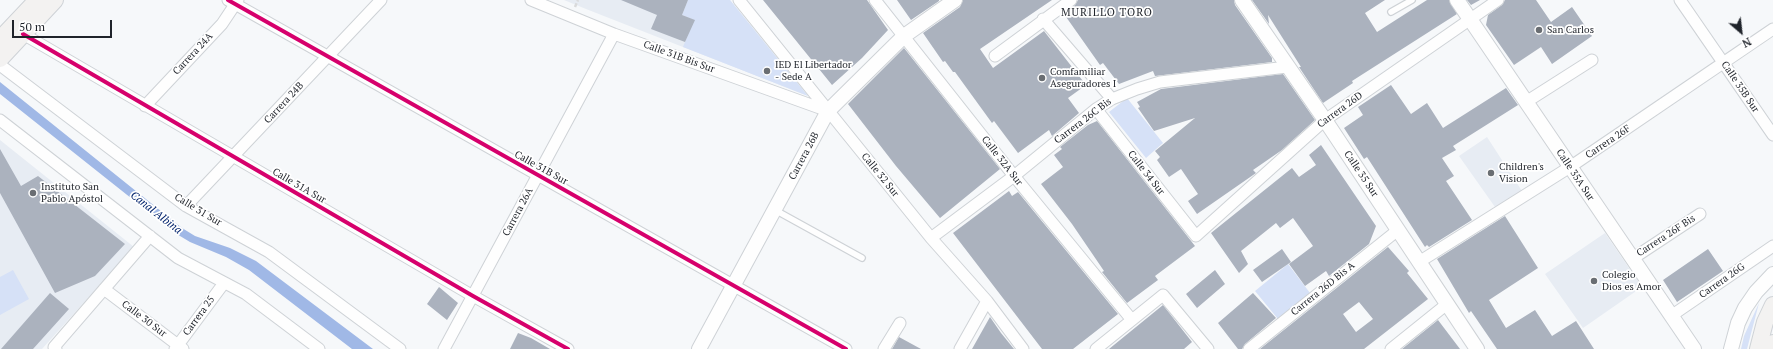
<!DOCTYPE html>
<meta charset="utf-8">
<style>
body{margin:0}
#map{position:relative;width:1773px;height:349px;overflow:hidden;background:#f6f8fa;font-family:"PT Serif",serif}
canvas{display:block}
.north{position:absolute;left:1721px;top:12px;width:40px;height:40px;-webkit-text-stroke:3px #fff;paint-order:stroke;rotate:152deg;font-size:11px;font-weight:700;line-height:16px;text-align:center;color:#1f232a}
.north::after{content:'';display:block;margin:auto;width:14px;height:18px;background:#1f232a;clip-path:polygon(50% 0,100% 100%,50% 72%,0 100%)}
.scale{position:absolute;left:12px;top:20px;width:100px;height:18px;box-sizing:border-box;border:2px solid #1f232a;border-top:0;padding-left:5px;font-size:12px;line-height:14px;white-space:nowrap;color:#1f232a;-webkit-text-stroke:3px #fff;paint-order:stroke}
</style>
<div id="map">
<canvas width="1773" height="349"></canvas>
<div class="north">N</div>
<div class="scale">50 m</div>
</div>
<script>
const ctx = document.querySelector('canvas').getContext('2d');
ctx.lineJoin = 'round';
function fillPath(path, color) { ctx.fillStyle = color; ctx.fill(path, 'evenodd'); }
const poly = rows => new Path2D(rows.map(r => 'M' + r).join(''));
function strokePath(path, color, width, dash) { ctx.strokeStyle = color; ctx.lineWidth = width; ctx.lineCap = dash ? 'butt' : 'round'; ctx.setLineDash(dash || []); ctx.stroke(path); }
function label(font, color, halo, rows, align = 'center') {
  ctx.font = font + ' "PT Serif",serif'; ctx.lineWidth = 3.5; ctx.setLineDash([]); ctx.textBaseline = 'middle'; ctx.strokeStyle = halo; ctx.fillStyle = color; for (const [text, x, y, turn = 0] of rows) {
    ctx.save(); ctx.translate(x, y); ctx.rotate((+turn || 0) * Math.PI / 180); ctx.textAlign = isNaN(turn) ? turn : align; if (halo) ctx.strokeText(text, 0, 0); ctx.fillText(text, 0, 0); ctx.restore();
  }
}
fillPath(poly([
 [564,0,730,0,808,96,586,9],
 [1487,137,1522,191,1495,207,1459,156],
 [0,140,134,247,42,349,0,349],
 [1605,233,1642,287,1583,328,1545,274]
]), '#e7ecf3');
fillPath(poly([
 [688,0,730,0,808,96,683,47,694,20,682,15],
 [1127,98,1163,143,1146,158,1109,112],
 [1288,264,1310,293,1313,293,1278,319,1255,291],
 [13,270,29,299,0,315,0,277],
 [1759,303,1747,349,1741,349,1744,336]
]), '#d6e1f7');
fillPath(poly([
 [0,82,182,228,195,236,230,248,256,261,373,349,352,349,249,270,226,257,190,242,175,233,0,94]
]), '#a0b8e6');
fillPath(poly([
 [621,0,688,0,682,15,695,20,685,42,651,29,657,15],
 [763,0,867,0,888,30,862,58,832,85],
 [897,0,939,0,939,1,911,20],
 [963,0,1052,0,980,49,993,68,1044,31,1086,85,1068,98,1079,113,1052,136,1049,130,1018,153,994,121,992,123,955,72,953,72,945,61,943,62,923,33,960,7],
 [1078,0,1234,0,1235,5,1272,58,1272,62,1155,76,1153,71,1119,84,1103,63,1100,65,1064,14,1075,5],
 [1252,0,1385,0,1365,13,1377,32,1427,0,1449,0,1457,14,1352,81,1353,83,1323,103,1299,67,1301,67,1268,15,1269,24],
 [1467,0,1480,0,1471,5],
 [1505,0,1536,0,1551,22,1572,7,1592,36,1552,64,1541,47,1514,65,1486,25,1488,15,1502,5],
 [904,48,1000,169,940,218,896,166,848,104],
 [1283,74,1315,120,1282,150,1253,170,1256,173,1197,214,1188,201,1198,194,1181,169,1169,177,1157,160,1160,157,1155,151,1195,118,1154,131,1138,108,1140,107,1137,102,1161,89],
 [1391,85,1411,114,1427,103,1443,128,1506,88,1518,105,1453,146,1456,150,1442,158,1454,176,1446,181,1472,220,1429,247,1427,245,1425,247,1367,157,1364,159,1344,128,1363,115,1358,107],
 [1097,121,1195,246,1155,276,1158,280,1127,303,1102,272,1104,271,1072,224,1041,184,1063,167,1054,155,1062,149,1060,147,1088,125],
 [1321,145,1376,226,1369,244,1329,276,1326,271,1305,286,1289,264,1313,246,1293,218,1280,228,1276,223,1241,251,1248,264,1239,273,1211,233,1292,168,1299,177,1316,165,1309,155],
 [0,149,21,186,38,176,125,244,95,276,55,293,0,193],
 [1009,191,1012,196,1018,192,1118,314,1073,349,1042,349,953,233],
 [1505,216,1538,268,1489,300,1506,328,1535,310,1552,336,1576,321,1594,349,1497,349,1471,311,1469,313,1437,259],
 [1388,247,1409,271,1407,273,1428,299,1364,349,1260,349],
 [1359,302,1373,319,1356,332,1343,314],
 [1282,249,1291,262,1262,282,1253,270],
 [1708,249,1723,271,1677,302,1663,280],
 [1215,270,1225,284,1197,308,1186,294],
 [439,287,458,303,447,320,427,304],
 [50,293,69,309,33,349,1,349],
 [1253,293,1276,318,1245,344,1242,349,1238,349,1218,323],
 [1163,305,1192,342,1184,349,1109,349],
 [990,317,1001,333,1014,349,972,349],
 [1438,320,1460,349,1402,349],
 [518,333,531,338,550,349,510,349],
 [899,337,921,349,892,349]
]), '#abb2be');
const service = poly([
 [1391,12,1412,0],
 [775,210,862,258]
]);
const minor = poly([
 [228,0,846,349],
 [531,0,614,34,828,111],
 [739,0,931,238,987,301,1023,349],
 [875,0,1014,176,1132,320],
 [1680,0,1773,135],
 [1043,19,1112,99],
 [23,34,473,296,568,349],
 [995,56,1071,0],
 [0,65,186,206,269,252,400,349],
 [1526,102,1592,60],
 [145,106,222,24,238,0],
 [1096,109,1196,236,1325,120,1498,0],
 [0,120,178,258,246,294,319,349],
 [186,206,381,0],
 [931,238,1014,176,1096,109,1112,99,1137,89,1160,82,1287,67],
 [1632,259,1700,214],
 [1419,262,1570,167,1773,29],
 [104,289,183,349],
 [1671,316,1773,246],
 [56,349,54,347,150,236],
 [175,349,224,283],
 [444,349,614,34],
 [884,349,900,323],
 [960,349,987,301],
 [1096,349,1163,295,1208,349],
 [1249,349,1398,230],
 [1391,349,1447,304]
]);
const tertiary = poly([
 [1242,0,1325,120,1477,349],
 [1457,0,1694,349],
 [699,349,828,111,904,36,955,0],
 [1731,349,1738,323,1745,308,1756,292,1773,274]
]);
const secondary = poly([
 [0,39,37,0],
 [0,59,55,0],
 [1758,349,1765,322,1773,305],
 [1770,349,1773,343]
]);
strokePath(service, '#ced2d6', 8);
strokePath(minor, '#ced2d6', 13);
strokePath(tertiary, '#ced2d6', 16);
strokePath(secondary, '#ced2d6', 18);
strokePath(poly([
 [575,7,578,0]
]), '#d9dadb', 2.5, [4, 2]);
strokePath(service, '#fefefe', 5.5);
strokePath(minor, '#fefefe', 11);
strokePath(tertiary, '#fefefe', 14);
strokePath(secondary, '#f3f2f1', 16);
strokePath(poly([
 [228,0,846,349],
 [23,34,473,296,568,349]
]), '#d6006c', 4);
for (const [x, y, r, color] of [
 [1539,30,4,"#6a6e73"],
 [767,71,4,"#6a6e73"],
 [1042,78,4,"#6a6e73"],
 [1491,173,4,"#6a6e73"],
 [33,193,4,"#6a6e73"],
 [1594,281,4,"#6a6e73"]
]) { const dot = new Path2D(); dot.arc(x, y, r, 0, 2 * Math.PI); ctx.fillStyle = color; ctx.fill(dot); strokePath(dot, '#fff', 1.5); }
label('10px', '#1f232a', '#fff', [
 ["San Carlos",1547,30],
 ["IED El Libertador",775,65],
 ["- Sede A",775,77],
 ["Comfamiliar",1050,72],
 ["Aseguradores I",1050,84],
 ["Children's",1499,167],
 ["Vision",1499,179],
 ["Instituto San",41,187],
 ["Pablo Apóstol",41,199],
 ["Colegio",1602,275],
 ["Dios es Amor",1602,287]
], 'left');
label('10px', '#1f232a', '#fff', [
 ["Carrera 24A",193,54,-47],
 ["Calle 31B Bis Sur",679,57,20],
 ["Calle 35B Sur",1740,87,56],
 ["Carrera 24B",284,103,-47],
 ["Carrera 26D",1340,110,-36],
 ["Carrera 26C Bis",1083,121,-37],
 ["Carrera 26F",1608,142,-34],
 ["Carrera 26B",804,156,-62],
 ["Calle 32A Sur",1002,161,52],
 ["Calle 31B Sur",541,168,29],
 ["Calle 34 Sur",1146,173,52],
 ["Calle 35 Sur",1361,174,56],
 ["Calle 32 Sur",880,175,51],
 ["Calle 35A Sur",1575,175,56],
 ["Calle 31A Sur",299,186,30],
 ["Calle 31 Sur",198,210,31],
 ["Carrera 26A",518,212,-62],
 ["Carrera 26F Bis",1666,236,-33],
 ["Carrera 26G",1722,281,-35],
 ["Carrera 26D Bis A",1323,289,-39],
 ["Carrera 25",199,316,-54],
 ["Calle 30 Sur",144,319,37]
]);
ctx.letterSpacing = '1px';
label('11px', '#1f232a', '#fff', [
 ["MURILLO TORO",1107,13]
]);
ctx.letterSpacing = '0px';
label('italic 11px', '#02236d', '#fff', [
 ["Canal Albina",156,213,38]
]);
</script>
